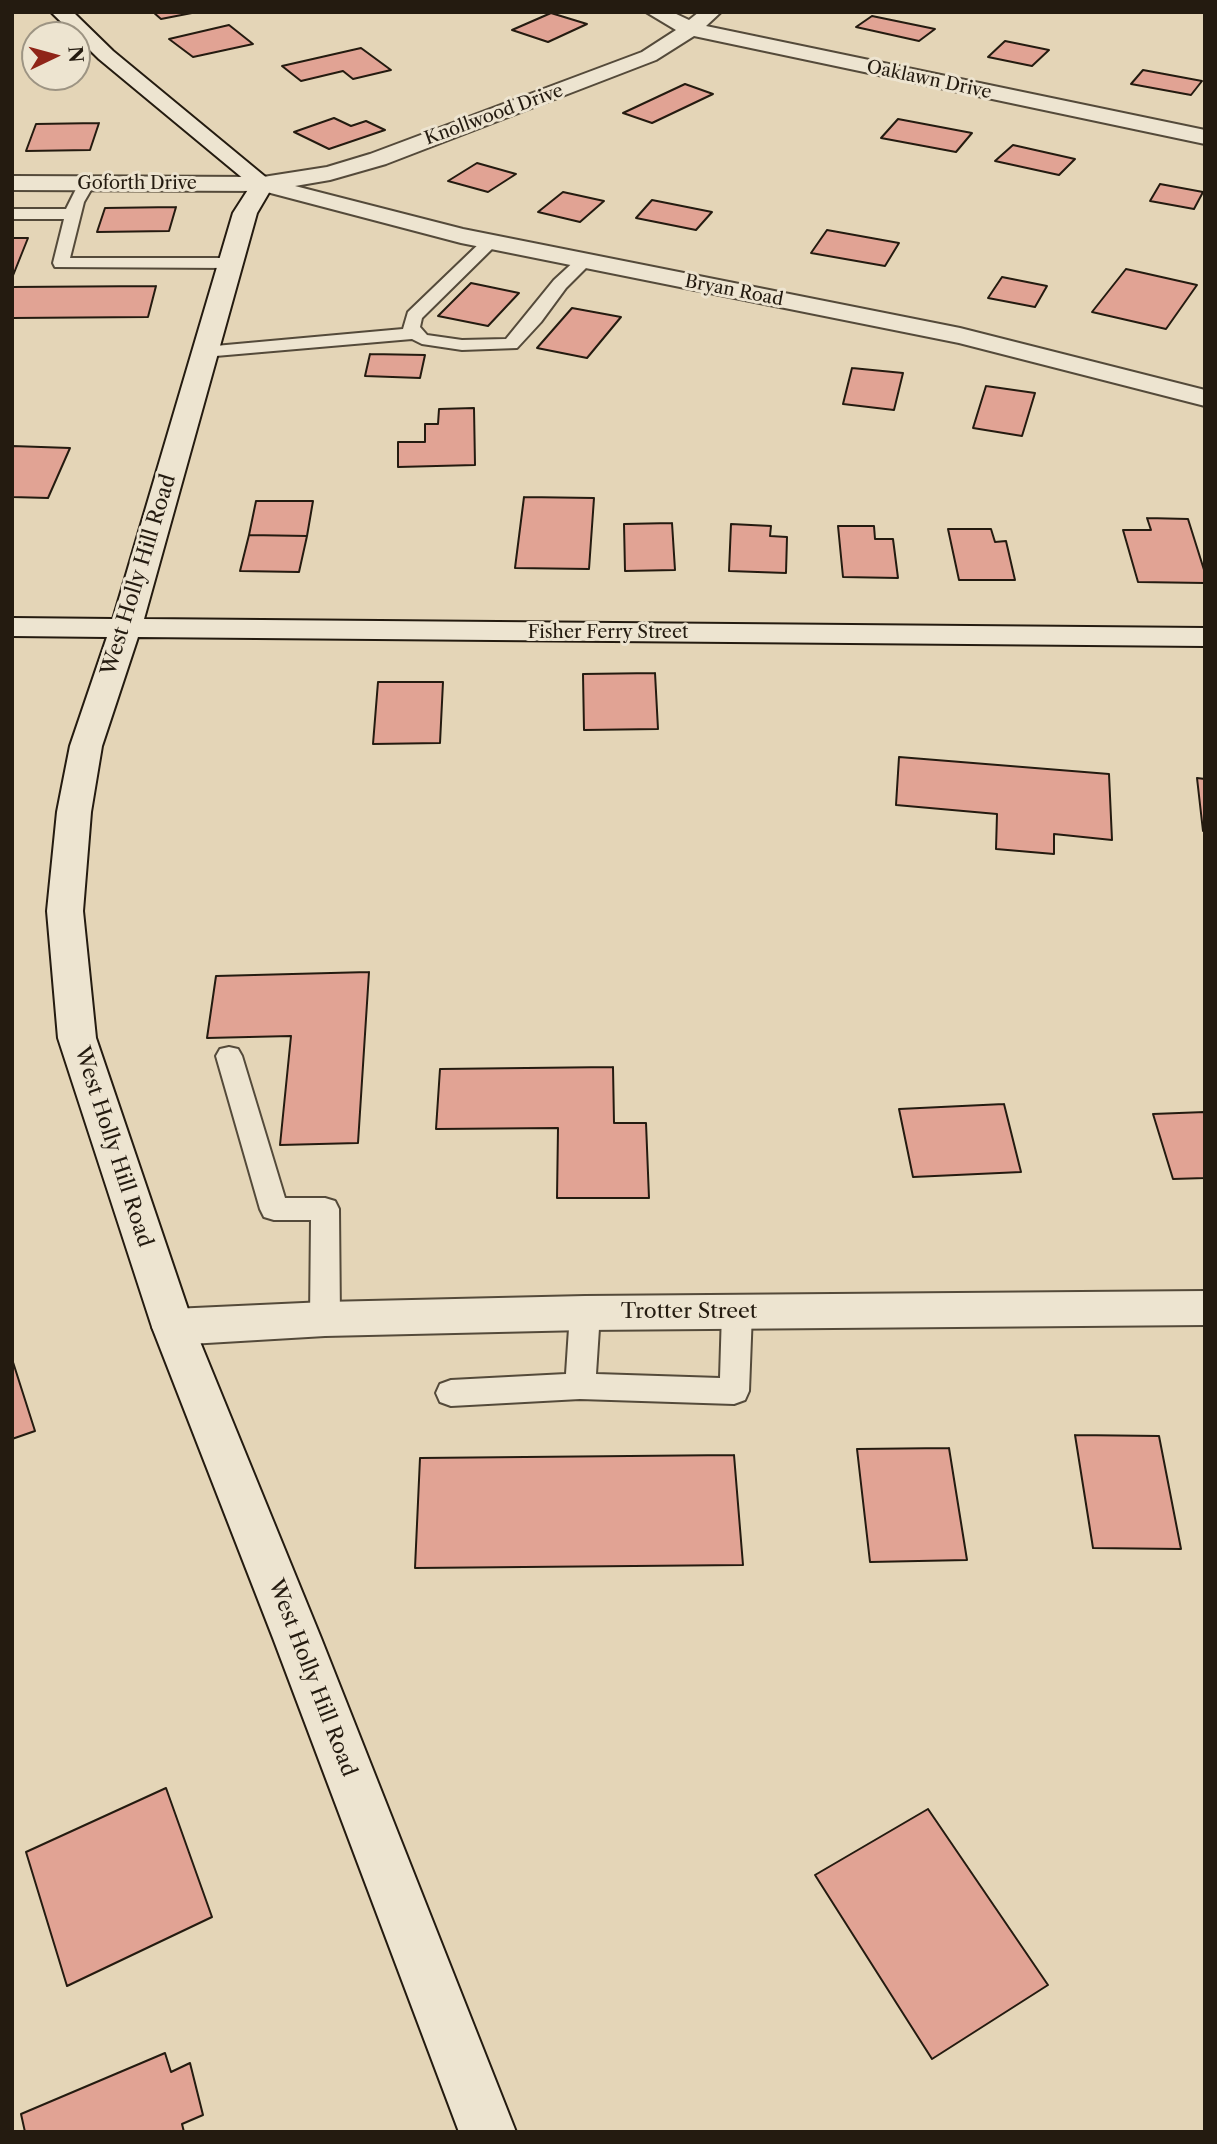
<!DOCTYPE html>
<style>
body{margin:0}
#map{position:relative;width:1217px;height:2144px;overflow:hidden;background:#e4d5b7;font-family:"Libre Caslon Text",serif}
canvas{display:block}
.frame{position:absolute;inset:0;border:14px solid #241b10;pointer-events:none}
.north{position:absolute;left:21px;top:21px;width:70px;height:70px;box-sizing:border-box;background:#ede4d0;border:2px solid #9d9483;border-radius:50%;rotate:85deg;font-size:19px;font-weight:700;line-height:28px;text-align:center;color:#241b10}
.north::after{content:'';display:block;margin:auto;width:24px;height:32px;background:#8f2418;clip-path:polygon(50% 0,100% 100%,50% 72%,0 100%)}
</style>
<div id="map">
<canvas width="1217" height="2144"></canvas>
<div class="frame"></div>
<div class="north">N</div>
</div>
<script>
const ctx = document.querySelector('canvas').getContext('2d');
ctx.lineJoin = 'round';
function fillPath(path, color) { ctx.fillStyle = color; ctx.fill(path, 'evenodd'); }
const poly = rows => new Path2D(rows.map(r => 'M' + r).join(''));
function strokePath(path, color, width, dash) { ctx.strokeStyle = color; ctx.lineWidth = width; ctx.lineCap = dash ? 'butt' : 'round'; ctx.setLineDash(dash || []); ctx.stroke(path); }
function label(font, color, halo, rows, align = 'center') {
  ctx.font = font + ' "Libre Caslon Text",serif'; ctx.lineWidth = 6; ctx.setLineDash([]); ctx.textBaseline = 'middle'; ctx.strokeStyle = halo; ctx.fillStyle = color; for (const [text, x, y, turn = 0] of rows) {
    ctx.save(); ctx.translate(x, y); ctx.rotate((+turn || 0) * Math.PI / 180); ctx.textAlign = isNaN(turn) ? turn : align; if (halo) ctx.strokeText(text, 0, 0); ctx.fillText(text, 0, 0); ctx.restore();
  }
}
const building = poly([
 [153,12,197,12,161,19,153,12],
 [551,13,587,24,548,42,512,30,551,13],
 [872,16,935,29,919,41,856,27,872,16],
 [229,25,253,44,193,57,169,39,229,25],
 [1005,41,1049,50,1032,66,988,57,1005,41],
 [361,48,391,70,353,79,343,71,301,81,282,66,361,48],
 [1143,70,1202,81,1191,95,1131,84,1143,70],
 [685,84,713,94,652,123,623,113,685,84],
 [334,118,351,126,366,121,385,130,329,149,294,132,334,118],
 [898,119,972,133,956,152,881,138,898,119],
 [99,123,90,150,26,151,36,124,99,123],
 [1013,145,1075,159,1059,175,995,161,1013,145],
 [477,163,516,174,488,192,448,181,477,163],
 [1160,184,1203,192,1194,209,1150,201,1160,184],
 [563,192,604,201,580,222,538,212,563,192],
 [652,200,712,212,696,230,636,218,652,200],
 [176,207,169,231,97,232,105,208,176,207],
 [827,230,899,243,885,266,811,253,827,230],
 [12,238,28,238,12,278,12,238],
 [1126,269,1197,285,1166,329,1092,312,1126,269],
 [1002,277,1047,286,1035,307,988,298,1002,277],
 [471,283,519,293,488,326,438,316,471,283],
 [156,286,148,317,12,318,12,287,156,286],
 [572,308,621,317,587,358,537,348,572,308],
 [370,354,425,355,420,378,365,376,370,354],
 [852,368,903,373,894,410,843,404,852,368],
 [986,386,1035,393,1022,436,973,428,986,386],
 [474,408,475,465,398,467,398,442,425,442,425,424,438,424,439,409,474,408],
 [12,446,70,448,48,498,12,497,12,446],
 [524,497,594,498,589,569,515,568,524,497],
 [256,501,313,501,307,536,249,535,256,501],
 [1147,518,1188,519,1205,573,1205,583,1138,582,1123,530,1151,530,1147,518],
 [672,523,675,570,625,571,624,524,672,523],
 [731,524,771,526,770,536,787,537,786,573,729,571,731,524],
 [838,526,874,526,875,539,893,539,898,578,843,577,838,526],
 [948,529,991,529,995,542,1006,541,1015,580,959,580,948,529],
 [249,535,307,536,299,572,240,571,249,535],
 [655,673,658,729,584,730,583,674,655,673],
 [378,682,443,682,440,743,373,744,378,682],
 [899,757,1109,774,1112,840,1054,834,1054,854,996,849,997,814,896,805,899,757],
 [1197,778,1205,779,1205,831,1203,831,1197,778],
 [369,972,358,1143,280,1145,291,1036,207,1038,216,976,369,972],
 [613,1067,614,1123,646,1123,649,1198,557,1198,558,1128,436,1129,440,1069,613,1067],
 [1004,1104,1021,1172,913,1177,899,1109,1004,1104],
 [1205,1112,1205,1178,1173,1179,1153,1114,1205,1112],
 [12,1359,35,1431,12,1439,12,1359],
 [1075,1435,1159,1436,1181,1549,1093,1548,1075,1435],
 [949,1448,967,1560,870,1562,857,1449,949,1448],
 [734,1455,743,1565,415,1568,420,1458,734,1455],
 [166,1788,212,1917,67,1986,26,1852,166,1788],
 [928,1809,1048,1985,932,2059,815,1875,928,1809],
 [165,2053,171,2072,190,2063,203,2115,182,2124,184,2132,25,2132,21,2114,165,2053]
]);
fillPath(building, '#e1a394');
strokePath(building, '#241b10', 2);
const lane = poly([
 [87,178,95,183,84,202,70,258,230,258,238,263,230,268,55,267,53,263,64,219,12,219,12,209,66,209,79,183,87,178],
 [490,237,496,239,498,242,496,245,422,318,420,327,427,335,462,340,506,339,554,280,579,257,591,257,593,261,566,288,541,322,517,348,462,350,422,344,412,339,204,357,195,352,204,347,403,329,408,312,484,239,490,237],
 [229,1047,238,1049,242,1056,285,1198,325,1198,335,1201,339,1209,340,1319,335,1327,325,1331,315,1327,310,1319,311,1220,274,1220,264,1217,260,1209,216,1056,220,1049,229,1047],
 [737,1300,747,1304,752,1312,749,1391,745,1400,734,1404,580,1399,451,1406,440,1402,436,1393,440,1384,451,1380,566,1374,570,1313,575,1305,585,1301,595,1305,600,1313,596,1374,720,1378,722,1312,727,1304,737,1300]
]);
const street = poly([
 [646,12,672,12,689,20,699,12,721,12,706,26,1205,130,1205,144,694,36,656,60,386,164,330,180,295,186,463,229,960,328,1205,390,1205,406,959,343,461,243,263,191,12,190,12,176,263,177,327,167,370,154,642,52,676,30,646,12],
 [1205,1291,1205,1325,585,1330,325,1336,173,1345,158,1339,152,1327,158,1315,173,1309,325,1302,585,1296,1205,1291]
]);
const secondary = poly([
 [51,12,73,12,113,51,274,184,257,213,144,619,1205,628,1205,646,138,637,102,746,91,812,83,911,96,1038,194,1327,321,1638,516,2132,459,2132,273,1638,152,1327,58,1038,47,911,57,812,70,746,107,637,12,636,12,618,113,619,233,213,251,185,99,59,51,12]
]);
strokePath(lane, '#544a3a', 4);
strokePath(street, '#544a3a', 4);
strokePath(secondary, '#241b10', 4);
fillPath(lane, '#ede4d0');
fillPath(street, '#ede4d0');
fillPath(secondary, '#ede4d0');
label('18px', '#241b10', '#ede4d0', [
 ["Oaklawn Drive",929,80,12],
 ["Knollwood Drive",494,115,-20],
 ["Goforth Drive",137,184],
 ["Bryan Road",734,291,11],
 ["Fisher Ferry Street",608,633]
]);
label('21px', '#241b10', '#ede4d0', [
 ["West Holly Hill Road",139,575,-73],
 ["West Holly Hill Road",113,1147,72],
 ["Trotter Street",689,1312],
 ["West Holly Hill Road",312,1678,69]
]);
</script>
